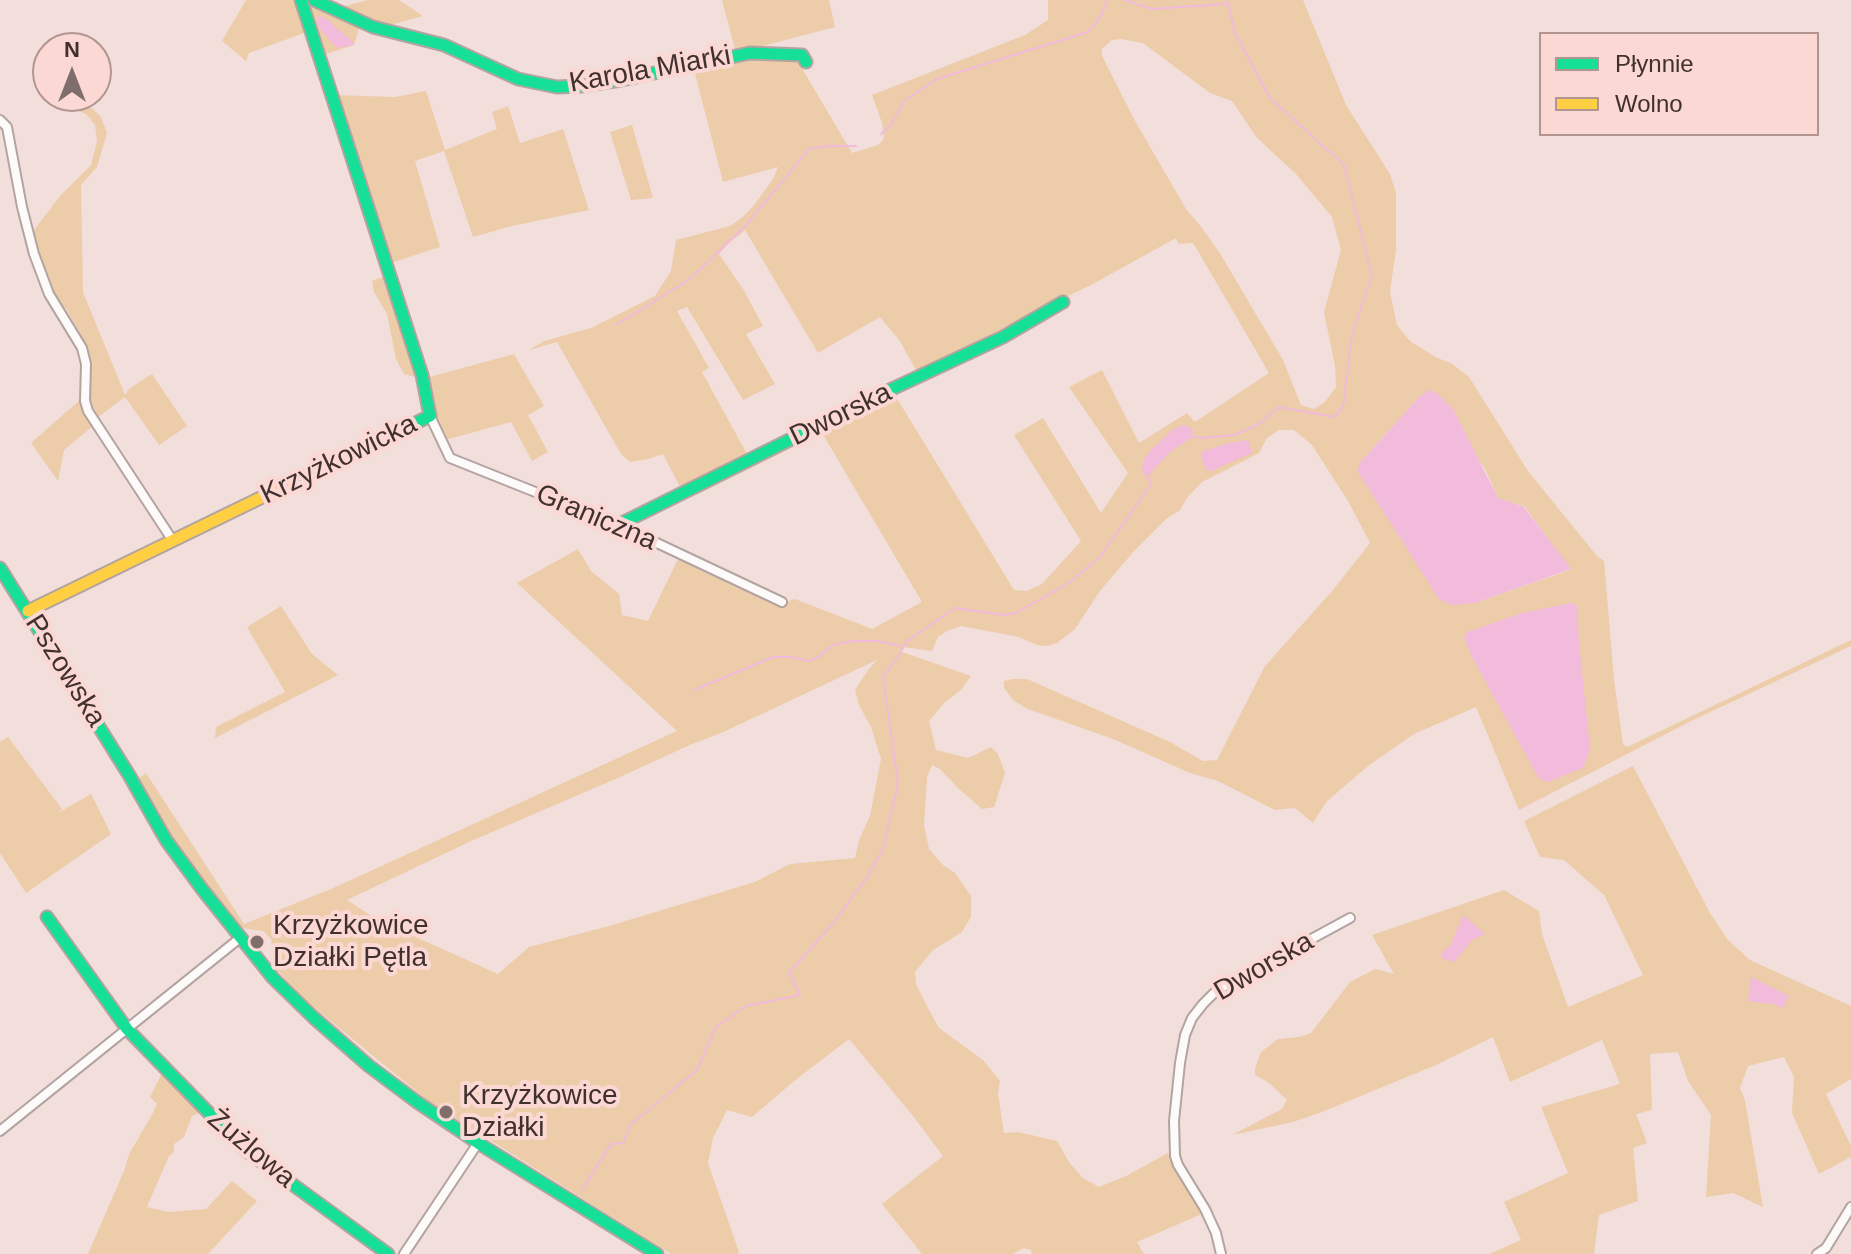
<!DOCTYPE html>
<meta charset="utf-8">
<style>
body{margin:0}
#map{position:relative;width:1851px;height:1254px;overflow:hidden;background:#f2dfdc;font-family:Helvetica,sans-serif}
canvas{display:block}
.legend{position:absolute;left:1539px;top:32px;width:280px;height:104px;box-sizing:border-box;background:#fbd8d3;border:2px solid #b19591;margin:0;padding:10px 14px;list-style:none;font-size:24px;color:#41312e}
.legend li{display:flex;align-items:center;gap:16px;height:40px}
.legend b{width:40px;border:2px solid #b19591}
.north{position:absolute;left:32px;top:32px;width:80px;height:80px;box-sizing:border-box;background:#fbd8d3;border:2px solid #b19591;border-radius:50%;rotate:0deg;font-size:22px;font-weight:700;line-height:32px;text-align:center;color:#41312e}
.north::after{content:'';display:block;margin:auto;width:28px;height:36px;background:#7f6e6b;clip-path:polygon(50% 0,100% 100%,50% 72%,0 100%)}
</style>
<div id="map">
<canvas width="1851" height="1254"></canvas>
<ul class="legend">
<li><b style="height:10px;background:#16e098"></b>Płynnie</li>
<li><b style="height:10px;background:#ffcf43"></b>Wolno</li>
</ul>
<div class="north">N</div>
</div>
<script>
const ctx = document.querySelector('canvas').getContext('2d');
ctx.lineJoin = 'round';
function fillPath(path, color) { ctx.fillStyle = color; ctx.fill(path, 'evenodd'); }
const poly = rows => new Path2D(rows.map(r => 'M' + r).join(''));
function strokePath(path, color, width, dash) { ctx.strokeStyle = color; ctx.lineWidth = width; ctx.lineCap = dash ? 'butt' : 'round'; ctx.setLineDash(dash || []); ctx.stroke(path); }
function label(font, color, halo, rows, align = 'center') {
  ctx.font = font + ' Helvetica,sans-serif'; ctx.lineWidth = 8; ctx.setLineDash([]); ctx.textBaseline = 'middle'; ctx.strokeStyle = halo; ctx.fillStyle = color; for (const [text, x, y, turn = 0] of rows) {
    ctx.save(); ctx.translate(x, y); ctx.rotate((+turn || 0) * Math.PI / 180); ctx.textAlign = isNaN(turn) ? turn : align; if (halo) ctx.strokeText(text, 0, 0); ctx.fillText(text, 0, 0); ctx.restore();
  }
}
fillPath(poly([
 [246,0,298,0,307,32,249,53,246,61,222,41],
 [304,0,310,0,364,27,359,29,354,45,323,55],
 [368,0,399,0,423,16,387,26,372,24,338,8],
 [722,0,829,0,835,27,736,53],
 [1048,0,1303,0,1346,105,1390,174,1396,193,1396,249,1390,292,1397,325,1410,341,1437,358,1451,363,1469,377,1528,471,1596,555,1604,561,1614,680,1623,744,1627,747,1851,640,1851,646,1689,722,1519,810,1476,707,1414,734,1368,766,1326,802,1313,823,1295,808,1275,810,1218,781,1190,773,1113,739,1028,709,1014,701,1004,688,1004,681,1013,679,1027,679,1170,742,1203,761,1217,760,1265,666,1333,590,1370,543,1348,501,1312,445,1294,430,1279,430,1267,438,1259,453,1202,482,1187,498,1180,510,1166,519,1135,550,1100,591,1075,629,1057,643,1047,646,1037,645,1019,637,961,626,947,631,938,637,932,651,903,647,902,652,971,676,961,690,944,703,929,721,936,750,968,758,991,747,998,754,1005,773,994,807,982,809,958,788,940,769,932,765,927,777,924,825,929,849,943,865,955,873,971,896,971,917,962,932,932,951,915,972,916,984,928,1008,939,1028,983,1060,1000,1081,998,1094,1004,1133,1018,1132,1057,1141,1069,1162,1083,1178,1099,1187,1126,1176,1168,1153,1175,1169,1204,1213,1137,1242,1144,1254,1032,1254,1031,1250,1024,1248,1013,1254,922,1254,882,1204,943,1156,913,1116,849,1039,794,1081,752,1117,727,1110,713,1138,708,1163,739,1252,737,1254,671,1254,428,1101,305,1000,274,967,271,939,263,931,236,927,171,839,136,780,146,773,244,924,331,889,677,731,517,583,578,549,591,571,619,594,622,615,648,621,678,559,776,605,795,599,872,629,922,602,822,433,698,494,695,489,893,392,1014,590,1027,591,1042,584,1081,541,1014,435,1043,418,1101,513,1128,473,1069,387,1102,370,1139,443,1187,413,1195,422,1269,373,1195,246,1192,243,1179,244,1176,238,1091,285,1043,308,1011,328,918,374,900,341,880,317,818,353,745,230,727,245,719,254,743,289,763,326,746,334,775,384,743,400,687,307,677,311,709,368,702,372,747,454,680,487,663,454,648,459,630,462,621,454,557,342,529,350,544,341,591,328,655,296,671,271,676,240,730,226,743,217,755,204,773,179,778,167,723,182,693,66,772,55,797,60,852,153,878,145,884,139,882,123,872,95,1025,35,1048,20],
 [1121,39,1143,43,1210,93,1232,101,1257,138,1295,173,1332,217,1341,250,1324,312,1335,366,1336,387,1324,403,1313,409,1301,405,1283,360,1221,255,1202,228,1186,209,1134,119,1102,56,1102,49,1112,40],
 [1419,397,1484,467,1498,498,1525,507,1570,570,1475,603,1359,464],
 [877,660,868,670,855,690,859,705,871,727,881,759,870,816,859,840,855,858,790,864,755,882,609,926,529,947,498,974,376,919,347,900,469,842,620,777,692,744,721,733],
 [426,91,445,150,497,129,492,112,508,106,520,143,563,129,589,210,512,226,473,237,444,151,415,161,440,247,388,264,334,95,395,97],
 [77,96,85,96,88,104,101,117,107,133,97,167,81,185,83,292,125,395,129,389,152,374,187,426,159,445,125,397,98,417,90,400,89,362,84,341,67,310,58,302,46,277,31,234,60,196,91,165,97,141,95,125,86,114,78,111],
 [632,125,653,198,631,200,610,132],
 [385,276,417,374,415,377,404,374,396,359,387,314,374,292,372,281],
 [514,354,544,406,528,415,548,452,532,461,511,422,445,440,433,412,426,378],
 [81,399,93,426,64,450,58,481,31,443],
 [281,606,312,654,338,675,215,738,216,727,285,692,247,627],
 [8,737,62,809,58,813,91,794,111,834,26,893,0,853,0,742],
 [1633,766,1710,913,1728,940,1750,960,1851,1006,1851,1079,1826,1094,1851,1146,1851,1157,1819,1174,1792,1113,1794,1077,1784,1057,1748,1066,1740,1088,1745,1100,1763,1207,1733,1193,1706,1197,1711,1115,1688,1081,1678,1052,1650,1054,1652,1110,1636,1114,1647,1143,1633,1148,1638,1201,1599,1215,1594,1254,1489,1254,1521,1240,1504,1202,1568,1173,1541,1107,1620,1084,1602,1040,1510,1082,1493,1037,1436,1065,1322,1112,1293,1122,1232,1135,1282,1109,1287,1100,1269,1083,1255,1075,1255,1068,1261,1052,1278,1039,1299,1037,1311,1033,1350,982,1375,969,1394,974,1372,935,1504,890,1539,911,1542,934,1568,1007,1643,975,1604,895,1564,860,1540,857,1524,821],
 [163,1071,199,1107,199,1113,192,1116,184,1137,174,1144,174,1152,169,1156,147,1207,168,1212,206,1209,232,1181,257,1201,208,1254,88,1254,124,1171,129,1154,153,1113,157,1104,150,1097]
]), '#eccca9');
fillPath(poly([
 [319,15,331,22,335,27,353,42,354,45,339,48,335,46,318,26,317,19],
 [1429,390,1437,393,1453,409,1498,498,1524,507,1571,569,1475,603,1452,605,1439,599,1358,472,1359,464,1419,397],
 [1183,425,1188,426,1193,431,1192,437,1170,452,1148,476,1145,476,1142,469,1144,460,1149,452,1172,430],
 [1248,440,1252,453,1211,471,1206,470,1201,456,1201,452,1224,444],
 [1571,603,1577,606,1579,643,1590,749,1583,768,1548,782,1539,779,1472,657,1464,638,1467,632,1522,613],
 [1463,915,1485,934,1472,940,1454,962,1442,958,1442,952,1451,945],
 [1751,977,1789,996,1783,1008,1773,1004,1748,1001]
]), '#f2badb');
strokePath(poly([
 [1124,0,1152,9,1226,4],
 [881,134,890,126,904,101,937,79,1088,32,1101,16,1107,0],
 [616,325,690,279,747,224,809,149,825,146,856,146],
 [1192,437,1204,438,1234,435,1259,424,1279,407,1334,417,1343,407,1352,335,1372,276,1344,165,1270,98,1235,33,1227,0],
 [694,690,773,657,791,657,809,661,821,655,833,645,853,641,878,641,900,646],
 [582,1190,611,1144,623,1143,630,1125,697,1070,716,1027,746,1006,800,995,789,973,834,922,868,876,883,849,898,784,883,676,898,657,907,641,955,608,1003,615,1016,613,1070,582,1100,557,1151,484,1148,476]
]), '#f2badb', 2);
const street = poly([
 [0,120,7,127,22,207,34,254,49,294,82,348,86,364,85,401,88,411,173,541],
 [430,416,450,458,623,527,782,602],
 [0,1131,240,938],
 [404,1254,478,1143],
 [1221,1254,1216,1233,1205,1209,1178,1165,1175,1156,1174,1121,1180,1063,1185,1035,1192,1018,1203,1004,1216,991,1350,918],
 [1817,1254,1826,1248,1851,1207]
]);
const fast = poly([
 [314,0,373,27,444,45,518,79,557,87,581,86,621,80,750,53,802,55,806,62],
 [287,485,430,416,422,375,301,0],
 [618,525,892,389,1003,337,1063,302],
 [0,568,129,775,166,840,202,889,273,978,313,1017,369,1066,417,1102,478,1143,657,1254],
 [47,917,127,1029,244,1149,388,1254]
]);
const slow = poly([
 [28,611,287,485]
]);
strokePath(street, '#b3a3a1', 12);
strokePath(fast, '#b3a3a1', 15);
strokePath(slow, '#b3a3a1', 15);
strokePath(street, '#fdfafa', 8);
strokePath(fast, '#16e098', 11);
strokePath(slow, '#ffcf43', 11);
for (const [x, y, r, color] of [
 [257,942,8,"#7f6e6b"],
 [446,1112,8,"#7f6e6b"]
]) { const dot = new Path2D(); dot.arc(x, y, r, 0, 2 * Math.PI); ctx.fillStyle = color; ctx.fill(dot); strokePath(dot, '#fbd8d3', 3); }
label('28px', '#41312e', '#fbd8d3', [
 ["Karola Miarki",650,70,-10],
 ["Dworska",841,415,-26],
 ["Krzyżkowicka",339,460,-26],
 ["Graniczna",596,518,23],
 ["Pszowska",65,671,58],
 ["Dworska",1264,967,-30],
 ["Żużlowa",251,1149,40]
]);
label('28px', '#41312e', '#fbd8d3', [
 ["Krzyżkowice",273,926],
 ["Działki Pętla",273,958],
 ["Krzyżkowice",462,1096],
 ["Działki",462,1128]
], 'left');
</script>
